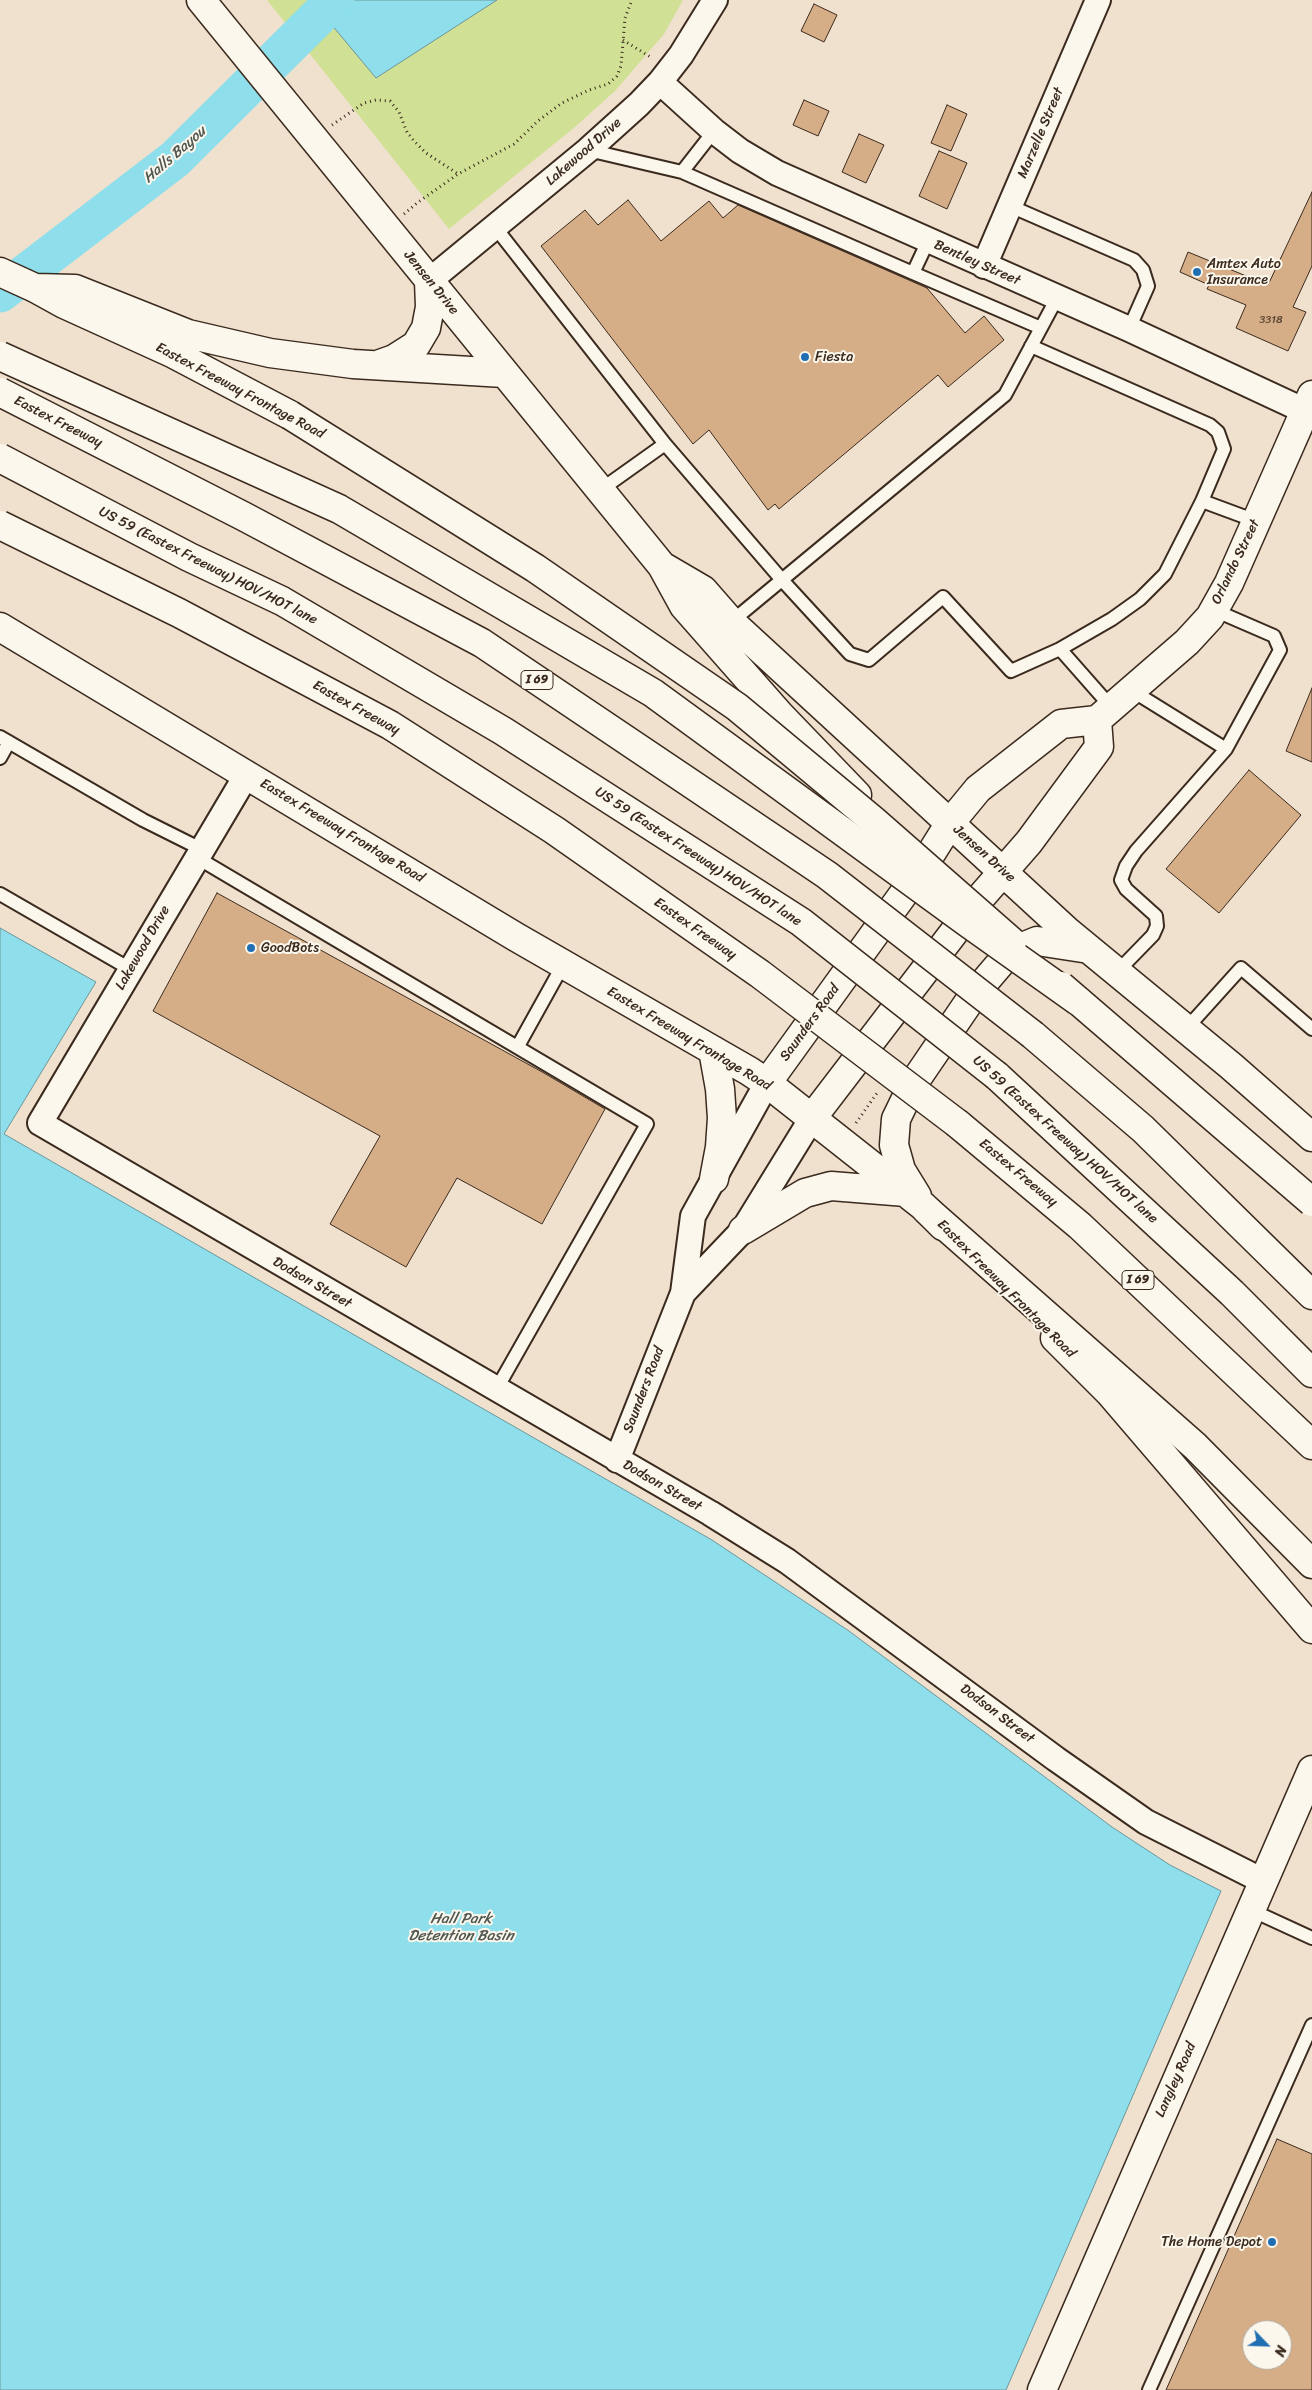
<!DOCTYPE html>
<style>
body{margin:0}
#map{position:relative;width:1312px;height:2390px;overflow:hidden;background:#f0e1ce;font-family:Sriracha,sans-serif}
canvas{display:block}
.north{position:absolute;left:1242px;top:2320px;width:50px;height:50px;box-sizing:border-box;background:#fbf7ec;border:1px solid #aea59a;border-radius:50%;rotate:114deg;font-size:14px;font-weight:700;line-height:20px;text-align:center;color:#3b2a1e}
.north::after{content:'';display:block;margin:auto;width:18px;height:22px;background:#1f6fb2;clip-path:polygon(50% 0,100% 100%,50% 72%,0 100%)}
</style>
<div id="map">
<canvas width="1312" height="2390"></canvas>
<div class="north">N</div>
</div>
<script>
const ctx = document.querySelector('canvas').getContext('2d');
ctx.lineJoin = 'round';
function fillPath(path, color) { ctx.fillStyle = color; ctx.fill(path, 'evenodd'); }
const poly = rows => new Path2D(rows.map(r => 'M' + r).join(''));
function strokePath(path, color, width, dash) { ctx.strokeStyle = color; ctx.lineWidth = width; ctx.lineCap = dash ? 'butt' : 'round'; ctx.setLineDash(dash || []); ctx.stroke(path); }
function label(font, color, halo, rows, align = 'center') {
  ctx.font = font + ' Sriracha,sans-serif'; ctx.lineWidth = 4; ctx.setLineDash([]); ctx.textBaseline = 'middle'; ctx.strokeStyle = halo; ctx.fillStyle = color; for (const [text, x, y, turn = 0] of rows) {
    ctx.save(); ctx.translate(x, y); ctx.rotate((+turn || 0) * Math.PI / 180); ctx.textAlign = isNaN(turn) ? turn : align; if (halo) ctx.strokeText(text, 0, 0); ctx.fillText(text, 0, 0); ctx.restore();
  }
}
fillPath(poly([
 [267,0,683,0,664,34,615,91,575,127,449,229]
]), '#d0e094');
const water = poly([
 [311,0,497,0,376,78,311,0],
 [0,928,96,982,4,1134,712,1540,849,1631,1112,1827,1170,1865,1221,1891,1006,2390,0,2390,0,928]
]);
fillPath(water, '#8edeeb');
strokePath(water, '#6d9699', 1);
strokePath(poly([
 [0,293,175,159,335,0]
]), '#8edeeb', 39);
const building = poly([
 [814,4,837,15,824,42,801,31,814,4],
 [804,100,829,111,818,136,793,125,804,100],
 [947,105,967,114,951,151,931,143,947,105],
 [859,134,884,145,866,183,842,172,859,134],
 [939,151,967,163,947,209,919,196,939,151],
 [1312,192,1312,266,1293,307,1306,312,1288,351,1236,328,1246,305,1207,289,1209,285,1180,272,1188,252,1268,285,1312,192],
 [628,200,661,241,709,201,723,218,738,205,927,288,965,333,984,316,1004,340,948,387,938,375,779,509,775,504,768,510,709,430,693,444,541,246,585,210,598,225,628,200],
 [1312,688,1312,762,1286,751,1312,688],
 [1249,770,1301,815,1219,913,1166,869,1249,770],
 [217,893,544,1073,605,1109,542,1224,457,1178,406,1267,330,1224,380,1136,153,1011,217,893],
 [1277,2139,1312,2154,1312,2390,1166,2390,1277,2139],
 [1252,2330,1282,2330,1282,2360,1252,2360,1252,2330]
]);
fillPath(building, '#d5ae87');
strokePath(building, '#3b2a1e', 1);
const lane = poly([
 [588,150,682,172,913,273],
 [682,172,714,131],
 [1010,206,1134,260,1143,270,1148,286,1129,329],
 [495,227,665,444],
 [928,241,913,273,1041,328],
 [1031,346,1210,425,1218,432,1224,449,1202,501],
 [599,491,665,444,782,580,850,654,869,660,943,597,1011,671,1060,649,1112,619,1140,599,1165,574,1202,501,1256,521],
 [731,622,1005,395,1057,298],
 [1060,649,1112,708],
 [1131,690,1226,749],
 [0,737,143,820,201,849],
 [0,758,9,742],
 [196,857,647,1124,496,1390],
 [0,894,130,969],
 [1117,972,1153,935,1157,926,1156,916,1126,889,1121,880,1126,866,1136,851,1226,749,1280,650,1274,636,1214,610],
 [1186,1029,1241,968,1312,1029],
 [518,1046,563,965],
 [1251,1910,1312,1938],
 [1149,2390,1312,2025]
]);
const street = poly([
 [660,82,714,131,740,151,777,173,1129,329,1305,411],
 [984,266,1098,0],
 [429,281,588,150,639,104,660,82,681,55,715,0],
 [247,774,40,1123,710,1513,787,1561,1056,1759,1146,1822,1263,1881],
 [683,1293,743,1230,812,1118],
 [617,1460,683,1293,693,1216,767,1083]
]);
const secondary = poly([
 [201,0,662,566,684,606,780,715,857,795],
 [0,272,35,288,64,304,174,354,290,415],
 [35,288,75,289,188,334,270,353,353,364,504,373],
 [380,364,394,359,416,345,426,328,430,307,429,281],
 [662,566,703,590,731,622,1067,931,1231,1066,1312,1137],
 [0,627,516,937,749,1071,767,1083,923,1206,943,1226],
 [713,1050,720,1089,722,1118,720,1147,714,1179],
 [767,1083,920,871,950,823,978,789,1061,724,1097,720,1187,642,1210,617,1229,583,1312,395],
 [812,1118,981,897,1029,842,1099,747,1097,720],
 [917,1196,901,1170,894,1145,896,1119,913,1084,975,993,1010,952,1037,941,1089,949],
 [743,1230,805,1193,831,1186,906,1192],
 [1055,1338,1109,1392,1312,1629],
 [1042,2390,1312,1770]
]);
const highway = poly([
 [1033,1035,1143,1129,1312,1295],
 [997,1076,1232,1293,1312,1373],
 [958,1124,1080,1226,1312,1445],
 [927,1210,1195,1446,1312,1564]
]);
strokePath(lane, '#3b2a1e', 16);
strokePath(street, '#3b2a1e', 28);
strokePath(secondary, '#3b2a1e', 31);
strokePath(highway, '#3b2a1e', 31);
strokePath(poly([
 [623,40,652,58],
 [332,125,364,103,376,100,390,101,399,112,407,132,414,141,426,153,458,174],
 [404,214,417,203,458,174,514,144,538,121,562,103,589,90,608,84,617,76,621,66,625,18,632,0],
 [856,1123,877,1093]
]), '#3b2a1e', 3, [1, 4]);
strokePath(lane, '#fbf7ec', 12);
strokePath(street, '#fbf7ec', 24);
strokePath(secondary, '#fbf7ec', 28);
strokePath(highway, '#fbf7ec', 28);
const secondaryBridge = poly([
 [290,415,535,568,737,707,874,821,1012,942],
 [1061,986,1312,1202]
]);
const highwayBridge = poly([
 [0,356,339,509,653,693,968,923,1078,1001],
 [0,392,243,516,482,643,827,875,1033,1035],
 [0,458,189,557,282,601,503,731,801,922,997,1076],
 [0,525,179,613,390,725,554,830,760,974,958,1124]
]);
strokePath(secondaryBridge, '#3b2a1e', 31, []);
strokePath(highwayBridge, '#3b2a1e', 31, []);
strokePath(secondaryBridge, '#fbf7ec', 28);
strokePath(highwayBridge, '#fbf7ec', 28);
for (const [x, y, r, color] of [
 [1197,272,5,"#1f6fb2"],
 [805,357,5,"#1f6fb2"],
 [251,948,5,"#1f6fb2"],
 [1272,2242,5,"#1f6fb2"]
]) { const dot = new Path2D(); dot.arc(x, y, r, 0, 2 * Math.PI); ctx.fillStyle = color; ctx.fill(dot); strokePath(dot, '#fbf7ec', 2); }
label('11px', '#624b38', null, [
 ["3318",1271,320]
]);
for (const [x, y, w] of [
 [537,680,32],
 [1138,1280,32]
]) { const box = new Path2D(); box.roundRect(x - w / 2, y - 9.5, w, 19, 4); ctx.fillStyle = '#fbf7ec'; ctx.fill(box); strokePath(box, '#3b2a1e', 1); }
label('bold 12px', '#3b2a1e', null, [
 ["I 69",537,680],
 ["I 69",1138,1280]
]);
label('14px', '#3b2a1e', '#fbf7ec', [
 ["Marzelle Street",1041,133,-67],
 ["Lakewood Drive",584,152,-41],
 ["Bentley Street",977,263,24],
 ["Jensen Drive",431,283,51],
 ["Eastex Freeway Frontage Road",240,391,28],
 ["Eastex Freeway",58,422,27],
 ["Orlando Street",1236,562,-64],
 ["US 59 (Eastex Freeway) HOV/HOT lane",208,566,27],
 ["Eastex Freeway",356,708,29],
 ["Eastex Freeway Frontage Road",342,831,31],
 ["Jensen Drive",984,854,42],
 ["US 59 (Eastex Freeway) HOV/HOT lane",698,857,33],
 ["Eastex Freeway",695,929,35],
 ["Lakewood Drive",143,948,-60],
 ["Saunders Road",810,1023,-54],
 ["Eastex Freeway Frontage Road",689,1039,31],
 ["US 59 (Eastex Freeway) HOV/HOT lane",1065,1140,42],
 ["Eastex Freeway",1018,1173,40],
 ["Dodson Street",312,1283,30],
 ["Eastex Freeway Frontage Road",1006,1289,45],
 ["Saunders Road",644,1390,-69],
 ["Dodson Street",662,1486,30],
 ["Dodson Street",997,1714,37],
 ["Langley Road",1176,2080,-66]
]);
label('14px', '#3b2a1e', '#fbf7ec', [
 ["Amtex Auto",1207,264],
 ["Insurance",1207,280],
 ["Fiesta",815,357],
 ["GoodBots",261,948],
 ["The Home Depot",1262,2242,"right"]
], 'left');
label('italic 15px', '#505751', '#fbf7ec', [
 ["Halls Bayou",175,155,-41],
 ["Hall Park",461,1919],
 ["Detention Basin",461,1936]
]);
</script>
